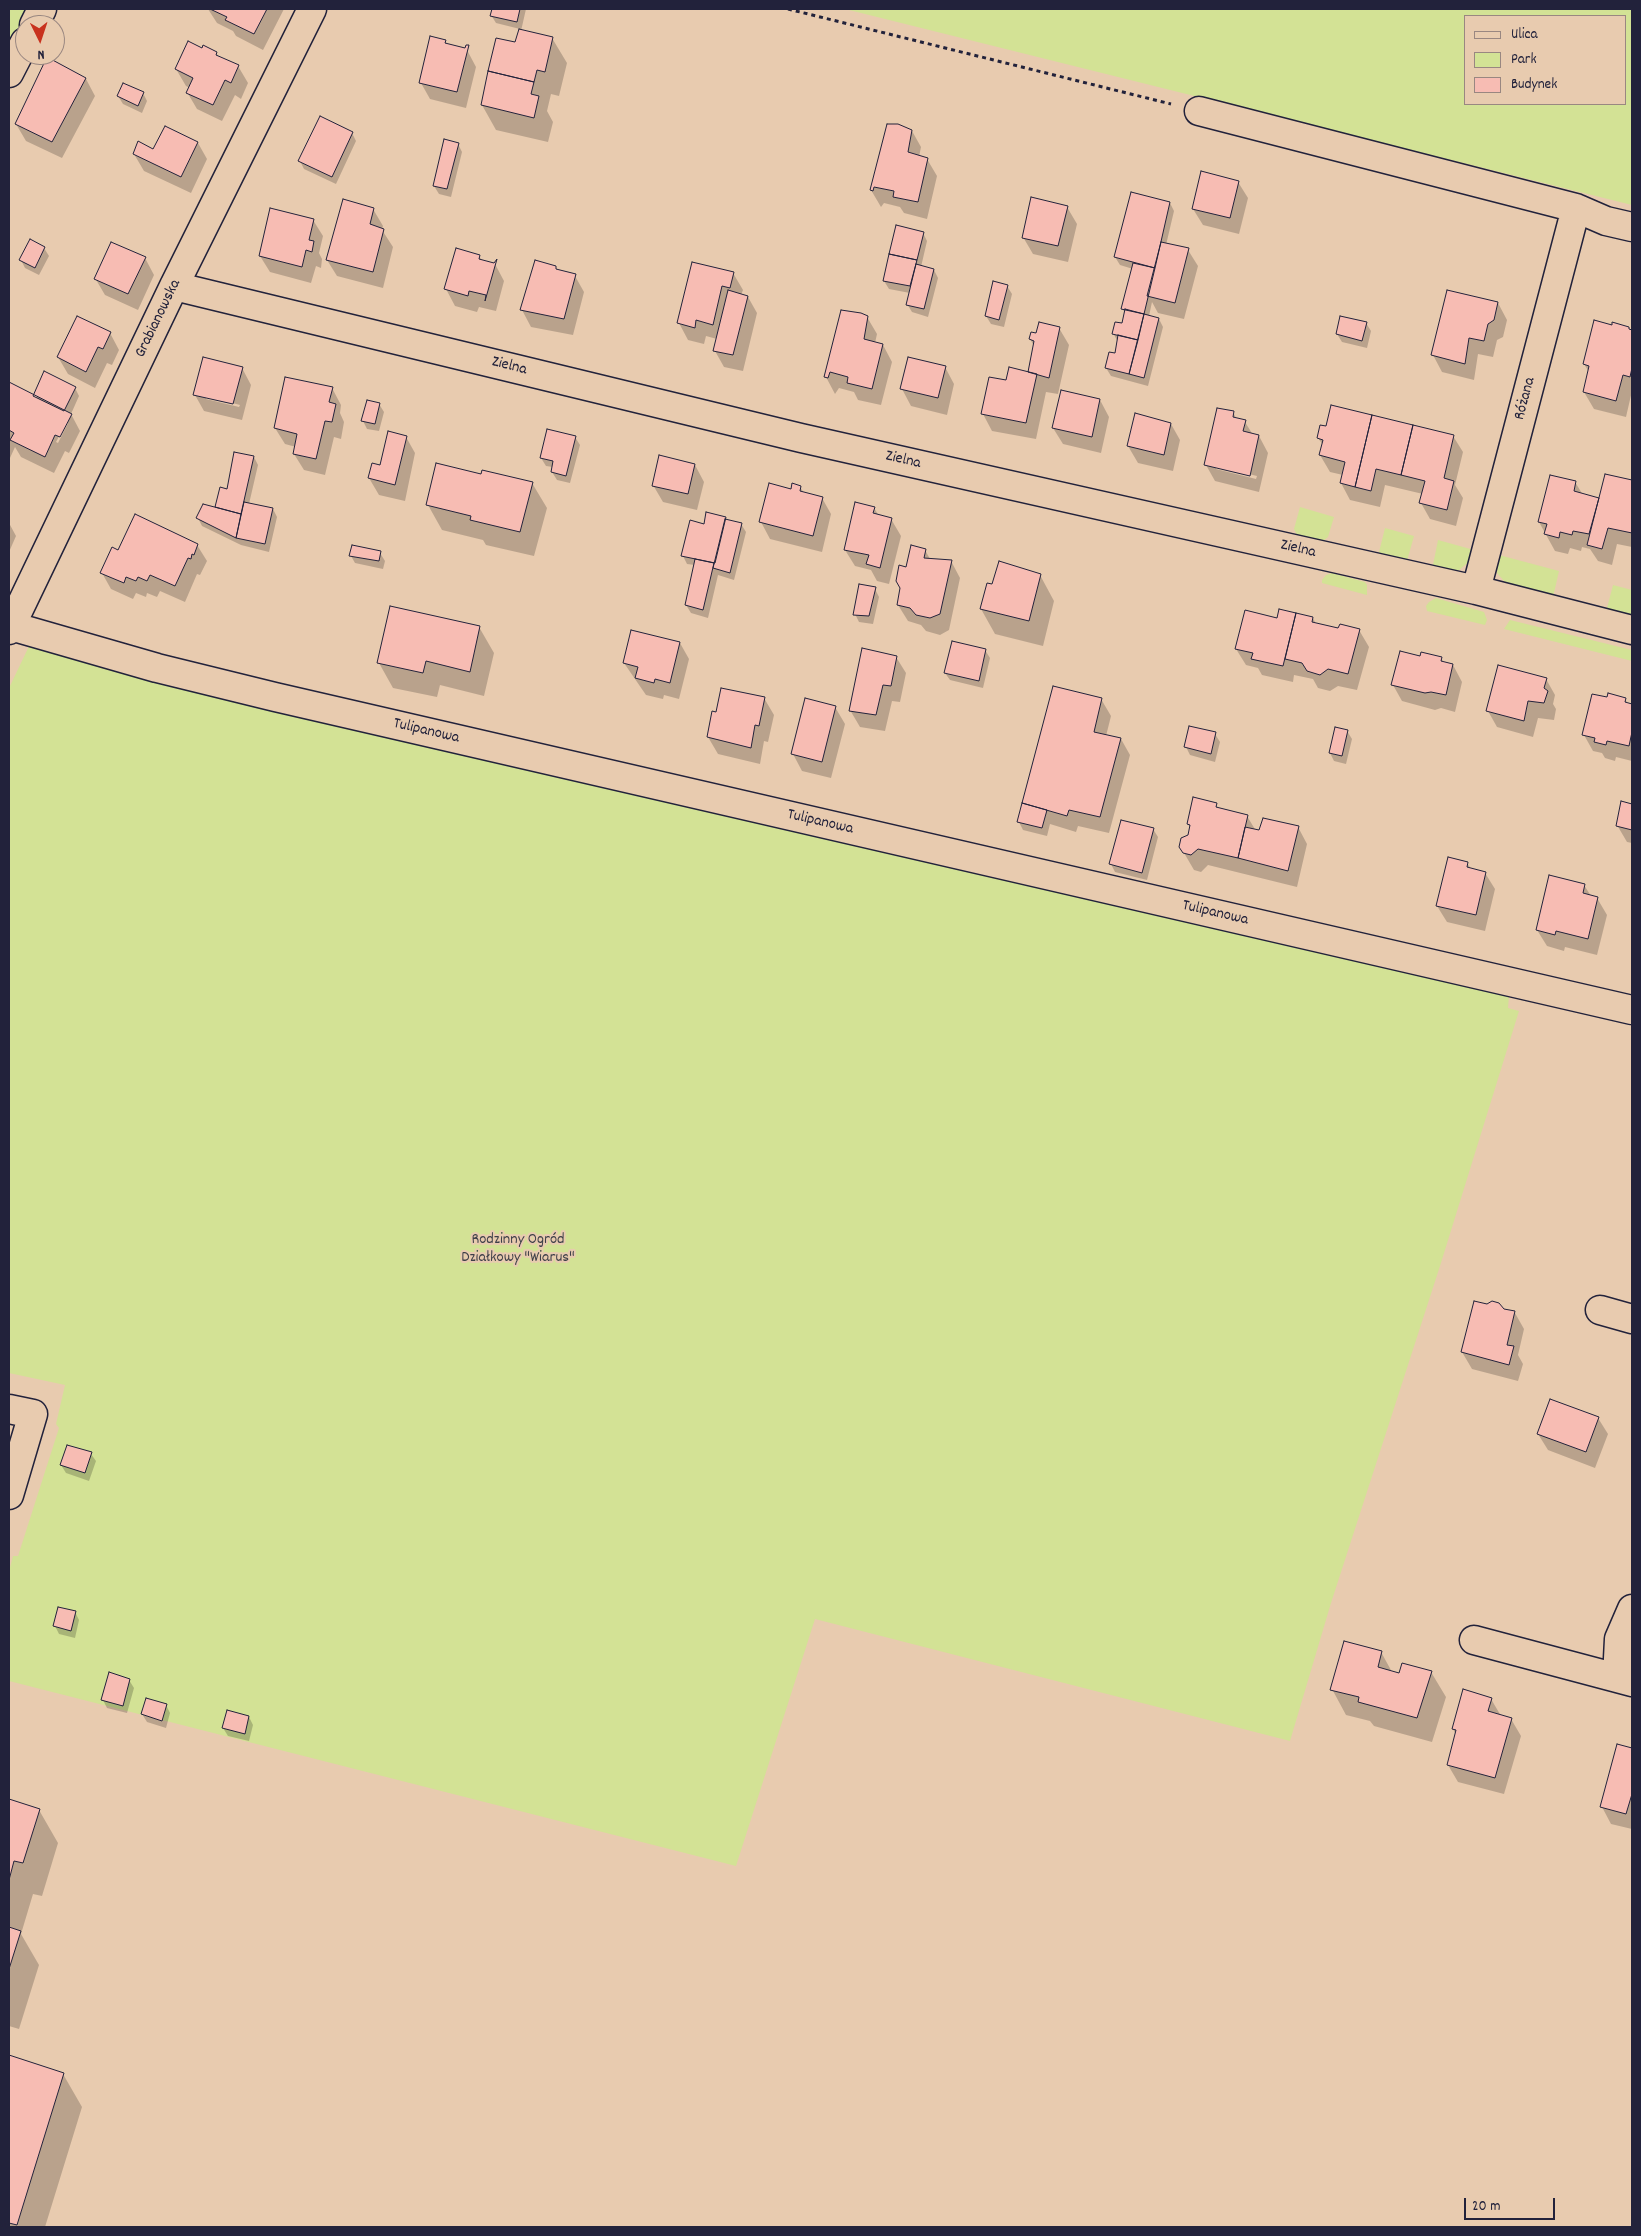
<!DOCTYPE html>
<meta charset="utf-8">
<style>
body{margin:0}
#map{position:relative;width:1641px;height:2236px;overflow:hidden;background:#e8cbaf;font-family:Dekko,sans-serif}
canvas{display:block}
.frame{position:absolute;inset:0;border:10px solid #22223b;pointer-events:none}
.legend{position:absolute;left:1464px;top:15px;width:162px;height:90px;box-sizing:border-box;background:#e8cbaf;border:1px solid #998781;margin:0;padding:6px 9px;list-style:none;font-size:15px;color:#22223b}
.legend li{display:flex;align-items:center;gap:10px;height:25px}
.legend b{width:25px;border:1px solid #998781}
.north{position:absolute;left:15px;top:15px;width:50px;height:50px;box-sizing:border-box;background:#e8cbaf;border:1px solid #998781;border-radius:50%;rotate:176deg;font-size:14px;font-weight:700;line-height:20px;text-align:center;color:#22223b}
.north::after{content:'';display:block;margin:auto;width:18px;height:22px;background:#c8321e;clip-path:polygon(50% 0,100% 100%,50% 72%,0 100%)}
.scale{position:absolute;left:1464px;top:2198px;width:91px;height:22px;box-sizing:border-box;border:2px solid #22223b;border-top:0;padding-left:6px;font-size:15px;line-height:18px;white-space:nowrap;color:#22223b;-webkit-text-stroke:4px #e8cbaf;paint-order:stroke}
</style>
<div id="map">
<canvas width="1641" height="2236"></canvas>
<div class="frame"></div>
<ul class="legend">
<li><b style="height:6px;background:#e8cbaf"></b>Ulica</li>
<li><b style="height:14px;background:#d3e295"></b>Park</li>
<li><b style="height:14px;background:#f7bcb3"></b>Budynek</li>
</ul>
<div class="north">N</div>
<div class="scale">20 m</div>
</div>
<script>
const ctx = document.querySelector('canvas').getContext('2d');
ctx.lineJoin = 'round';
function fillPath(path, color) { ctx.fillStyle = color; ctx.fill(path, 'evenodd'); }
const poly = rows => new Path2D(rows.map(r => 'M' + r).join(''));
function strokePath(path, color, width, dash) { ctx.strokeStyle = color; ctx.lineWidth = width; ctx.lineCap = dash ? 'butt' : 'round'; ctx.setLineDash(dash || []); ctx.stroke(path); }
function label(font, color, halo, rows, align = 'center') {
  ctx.font = font + ' Dekko,sans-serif'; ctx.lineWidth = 4; ctx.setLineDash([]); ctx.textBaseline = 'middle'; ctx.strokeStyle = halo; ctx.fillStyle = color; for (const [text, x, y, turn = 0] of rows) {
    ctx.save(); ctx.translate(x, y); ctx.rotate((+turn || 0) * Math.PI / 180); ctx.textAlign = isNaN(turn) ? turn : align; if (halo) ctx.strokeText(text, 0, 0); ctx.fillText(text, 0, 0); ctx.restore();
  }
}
fillPath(poly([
 [9,9,30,9,9,51],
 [845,9,1632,9,1632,205],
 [1465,16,1625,16,1625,104,1465,104],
 [1300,507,1334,517,1328,537,1323,541,1297,535,1294,529],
 [1385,528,1414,536,1407,561,1381,556,1379,552],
 [1438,540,1474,550,1471,560,1458,571,1449,573,1436,569,1433,565],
 [1499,555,1559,571,1554,593,1551,599,1511,589,1497,573],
 [1332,573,1365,582,1367,585,1367,595,1322,583,1322,580,1326,575],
 [1613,585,1632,590,1632,616,1610,614,1607,608],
 [1436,598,1484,612,1487,620,1485,625,1427,611,1426,606,1429,602],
 [1510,620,1632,650,1632,661,1504,629],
 [32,640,1097,898,1509,996,1508,1008,1519,1011,1440,1266,1331,1603,1290,1741,815,1619,736,1866,9,1681,9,1571,13,1556,18,1556,59,1428,56,1424,65,1385,9,1373,9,688]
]), '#d3e295');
fillPath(poly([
 [208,9,284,9,263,50,236,36,233,31,217,23],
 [493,9,526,9,521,31,552,38,567,63,559,96,551,94,547,111,553,122,548,142,496,130,482,105,516,44,520,29,496,23,491,15],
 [445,41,448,45,467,50,476,67,466,108,430,99,421,83],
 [203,50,216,53,219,57,238,66,248,83,241,99,235,95,222,121,197,109,187,92,190,88,186,86,176,69],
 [47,59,86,79,95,96,62,158,26,141,16,124],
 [143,93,147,101,142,113,123,104,118,96],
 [912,131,921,147,919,157,927,159,937,176,927,219,904,213,900,207,884,203,881,207,871,190],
 [352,133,356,141,336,184,304,169,300,161],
 [198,143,207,159,191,193,144,171,134,154],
 [458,144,462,152,451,197,439,194,434,186],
 [1238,182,1248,198,1239,234,1203,225,1193,209],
 [1170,203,1174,211,1166,245,1188,250,1198,266,1184,319,1158,313,1152,302,1149,316,1159,319,1163,327,1148,386,1111,376,1106,368,1116,355,1118,342,1113,333,1123,325,1125,314,1123,309,1133,269,1120,265,1115,257],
 [1067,207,1077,224,1068,262,1033,254,1023,237],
 [373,209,383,226,382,230,393,247,383,288,337,276,327,260],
 [313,220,323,236,319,253,322,259,321,268,316,266,311,283,270,272,260,256],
 [923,233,927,241,921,267,934,270,938,278,928,317,912,312,907,304,910,293,889,289,884,281],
 [44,248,49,256,39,275,25,268,21,260],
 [479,256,482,261,495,264,504,281,496,311,479,307,477,312,455,306,446,289],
 [145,258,154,275,138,310,105,295,95,278],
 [555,267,557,271,575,276,584,292,573,335,531,327,522,310],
 [733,273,743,290,741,295,748,297,757,313,743,371,724,367,715,351,717,339,706,336,704,344,688,340,679,323],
 [1007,286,1012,294,1004,327,991,324,986,316],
 [1498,303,1507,320,1503,337,1497,340,1493,357,1478,354,1474,380,1442,372,1433,355],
 [867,317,877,334,875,343,883,345,892,362,881,405,858,400,854,392,839,388,835,394,826,377],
 [1366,323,1371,331,1367,348,1342,342,1337,334],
 [1613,324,1632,330,1632,391,1626,417,1594,409,1584,392,1589,372,1584,364],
 [1059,328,1069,345,1058,394,1046,392,1036,439,992,431,983,414,1007,381,1029,373,1034,346,1030,339,1037,334],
 [110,333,119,350,112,365,107,363,95,388,68,374,58,357],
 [945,367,954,384,947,415,911,406,902,389],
 [242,368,251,385,242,420,204,411,195,395],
 [206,396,240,405,239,407,206,399],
 [9,384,33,398,75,388,79,396,71,414,80,431,69,453,65,451,54,473,21,457,15,447,10,458,9,458],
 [66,423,68,423,58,443,56,442],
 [332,388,341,405,340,413,344,422,341,439,334,437,325,475,304,470,294,454,296,447,285,444,275,428],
 [1100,400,1109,417,1101,453,1063,444,1053,428],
 [379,404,384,412,379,431,367,429,363,421],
 [1233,412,1237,420,1245,422,1253,435,1259,436,1268,453,1259,492,1215,481,1206,465],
 [1216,466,1257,476,1256,479,1216,469],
 [1171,424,1180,440,1173,471,1138,463,1128,446],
 [1453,436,1463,452,1455,485,1463,498,1456,526,1430,519,1421,503,1423,494,1385,485,1380,507,1350,500,1341,483,1343,475,1330,472,1320,455,1323,445,1318,438],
 [406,437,415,453,405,501,379,495,369,478],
 [575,437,580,445,570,483,557,480,552,472,553,467,546,466,541,458],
 [254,457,258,465,249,504,273,509,277,517,269,552,241,545,202,526,198,518,215,509,221,489,228,490],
 [695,465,704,482,697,510,663,502,653,485],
 [481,475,532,483,547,508,534,556,486,545,483,540,442,530,428,505],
 [1606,475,1632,482,1632,547,1617,544,1612,565,1598,561,1590,549,1582,547,1581,551,1570,548,1568,554,1555,551,1539,522,1575,482,1583,495,1600,499],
 [800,487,804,493,822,498,831,514,822,552,770,539,761,522,792,491],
 [874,508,879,516,891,519,901,536,889,584,877,581,871,570,855,566,845,550],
 [9,523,16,536,9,552],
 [741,524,746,532,734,580,718,575,708,618,691,613,686,605,695,565,687,564,683,556,705,525],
 [197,545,207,561,200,575,197,574,185,602,160,591,157,597,147,593,146,597,136,593,133,599,111,589,102,573,118,552],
 [925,550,930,559,951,561,960,578,949,630,940,635,926,631,921,625,908,621,898,605,906,569],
 [380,553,385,561,383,569,355,563,351,556],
 [1040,575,1054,601,1043,646,995,634,981,609,993,586],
 [875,589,879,597,873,624,859,622,855,614],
 [1280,611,1313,618,1316,624,1339,630,1359,630,1369,647,1357,690,1338,686,1330,691,1318,688,1313,679,1294,675,1293,682,1262,675,1258,668,1246,665,1236,649,1278,619],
 [479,627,494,653,484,696,440,685,437,697,393,688,379,663],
 [680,643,689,659,679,699,664,695,663,699,646,695,624,663],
 [985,650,990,658,983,688,950,680,945,673],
 [896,657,906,673,900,702,892,701,885,731,860,727,850,710],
 [1421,657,1441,658,1444,663,1453,665,1462,682,1455,712,1441,708,1435,710,1402,701,1393,685],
 [1546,679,1555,695,1553,704,1556,709,1554,720,1538,718,1533,737,1497,727,1488,711],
 [764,698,774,715,768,742,764,741,760,764,718,754,708,737],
 [1101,699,1111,716,1106,736,1121,739,1130,755,1109,833,1078,826,1076,832,1050,824,1047,836,1023,830,1019,822],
 [1608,699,1625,699,1628,704,1632,705,1632,761,1616,757,1615,761,1605,758,1602,753,1593,751,1584,735],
 [835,707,845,724,831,778,802,771,793,754],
 [1347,731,1352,739,1346,764,1334,761,1330,753],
 [1215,734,1220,742,1215,762,1190,755,1186,747],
 [1622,803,1632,805,1632,843,1627,842,1617,825],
 [1216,805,1219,809,1247,816,1256,831,1298,827,1307,844,1297,887,1208,865,1201,872,1194,870,1180,846,1189,836,1190,828,1188,824],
 [1153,829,1158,837,1147,880,1115,872,1111,864],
 [1467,863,1471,869,1485,873,1495,889,1485,931,1447,922,1437,906],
 [1584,885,1591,896,1597,898,1607,915,1597,955,1565,947,1564,951,1547,946,1537,930],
 [1503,1310,1515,1313,1524,1329,1518,1355,1523,1364,1518,1381,1472,1369,1462,1352],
 [1598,1418,1608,1434,1595,1468,1548,1450,1538,1434],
 [91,1454,96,1461,89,1481,66,1473,61,1465],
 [75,1612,79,1620,75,1638,59,1634,55,1626],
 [1381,1652,1392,1672,1400,1675,1431,1672,1446,1697,1432,1742,1374,1726,1370,1721,1346,1715,1332,1689],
 [129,1680,134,1688,127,1713,107,1708,103,1700],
 [1491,1699,1501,1716,1511,1719,1521,1736,1504,1794,1458,1782,1448,1765,1456,1735,1453,1729],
 [166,1705,170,1713,166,1728,147,1722,142,1714],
 [249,1717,253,1725,249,1741,228,1736,223,1728],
 [1618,1746,1632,1749,1632,1829,1611,1824,1602,1807],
 [9,1800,39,1810,58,1843,42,1896,33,1894,21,1934,39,1965,19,2029,9,2026],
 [9,2057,63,2074,82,2107,45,2227,9,2227]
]), '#0003');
const building = poly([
 [210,9,267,9,254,34,225,20,227,17,210,9],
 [492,9,520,9,517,22,490,16,492,9],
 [519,29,553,37,545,72,537,70,534,82,488,71,496,38,515,42,519,29],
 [430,36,446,40,445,43,465,48,466,45,469,45,457,92,419,83,430,36],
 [188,41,202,48,203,45,217,52,216,55,239,65,231,83,225,80,213,105,186,93,193,78,175,69,188,41],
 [47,57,86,78,52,142,15,124,47,57],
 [488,71,534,82,531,94,539,96,534,118,481,105,488,71],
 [123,83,144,92,138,106,117,96,123,83],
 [320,116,353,132,332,177,298,161,320,116],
 [887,124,898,124,912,130,908,152,928,158,918,202,893,197,894,191,874,187,873,191,870,190,887,124],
 [165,126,198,142,181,177,133,154,138,141,153,149,165,126],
 [444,139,459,143,447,189,433,186,444,139],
 [1201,171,1239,181,1230,218,1192,209,1201,171],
 [1131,192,1170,202,1155,268,1114,257,1131,192],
 [1031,197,1068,206,1058,246,1022,238,1031,197],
 [343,199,374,208,370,224,384,229,373,272,326,260,343,199],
 [270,208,314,219,309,240,314,241,312,252,306,250,302,267,259,256,270,208],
 [896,225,924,232,917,260,889,254,896,225],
 [30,239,45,247,35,268,19,260,30,239],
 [111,242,146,257,128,294,94,279,111,242],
 [1161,242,1189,248,1175,303,1147,296,1161,242],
 [456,248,480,255,479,259,494,263,497,259,485,301,486,295,469,291,468,296,444,289,456,248],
 [889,254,917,260,910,286,883,281,889,254],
 [535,260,556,266,556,269,576,274,564,319,520,310,535,260],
 [692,262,734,272,730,288,722,286,713,325,696,320,695,328,677,323,692,262],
 [1133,263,1155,268,1144,314,1121,309,1133,263],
 [916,264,934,269,924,309,906,305,916,264],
 [993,281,1008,285,999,320,985,316,993,281],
 [728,290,748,296,733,355,713,351,728,290],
 [1447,290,1498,302,1494,320,1488,324,1484,341,1469,338,1465,364,1431,355,1447,290],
 [1125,309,1144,314,1138,340,1112,334,1115,322,1122,323,1125,309],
 [841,310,861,313,868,316,864,339,883,344,872,389,847,383,848,377,830,372,828,378,824,377,841,310],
 [1144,314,1159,318,1144,378,1129,374,1144,314],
 [77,316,111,332,103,349,98,347,86,372,57,357,77,316],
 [1340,316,1367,322,1362,341,1336,334,1340,316],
 [1594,320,1612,325,1612,322,1629,327,1629,329,1632,330,1632,368,1630,377,1623,375,1616,401,1583,392,1589,366,1583,364,1594,320],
 [1039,322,1060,327,1049,378,1028,372,1034,341,1029,339,1031,332,1036,333,1039,322],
 [1118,335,1138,340,1129,374,1105,368,1109,352,1115,353,1118,335],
 [203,357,243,367,233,404,193,395,203,357],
 [908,357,946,366,938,398,900,389,908,357],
 [1009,367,1037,374,1026,423,981,414,989,377,1006,380,1009,367],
 [44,371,76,387,64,411,33,396,44,371],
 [285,377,333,387,329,402,336,404,332,422,325,421,316,459,293,454,297,434,274,428,285,377],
 [9,382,72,414,60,437,55,435,45,457,10,440,14,433,9,430,9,382],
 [1061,390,1100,399,1092,437,1052,428,1061,390],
 [367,400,380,403,375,424,361,421,367,400],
 [1331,405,1372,415,1355,487,1340,483,1345,462,1319,455,1323,440,1317,438,1320,425,1326,426,1331,405],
 [1217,408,1234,411,1233,417,1246,420,1243,431,1259,435,1250,476,1204,465,1217,408],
 [1135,413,1171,423,1164,455,1127,446,1135,413],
 [1372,415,1413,425,1401,475,1376,469,1371,491,1355,487,1372,415],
 [1413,425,1454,435,1444,478,1454,481,1447,510,1419,503,1425,481,1401,475,1413,425],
 [547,429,576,436,566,476,551,472,553,461,540,458,547,429],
 [388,431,407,436,395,485,368,478,372,463,380,465,388,431],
 [234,452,254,456,241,514,215,507,220,487,227,489,234,452],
 [659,455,695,464,688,494,652,486,659,455],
 [436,463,481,474,482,470,533,482,520,532,470,520,471,516,426,505,436,463],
 [1605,474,1632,480,1632,533,1608,528,1602,549,1587,545,1605,474],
 [1550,475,1576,481,1574,491,1599,498,1589,534,1573,531,1572,535,1560,532,1559,538,1544,534,1547,524,1538,522,1550,475],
 [769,483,791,489,792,483,801,486,800,491,823,497,813,536,759,522,769,483],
 [244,502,273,508,265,544,236,538,244,502],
 [855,502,875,507,873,513,892,518,880,568,866,564,869,555,844,550,855,502],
 [203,504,241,514,236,538,196,518,203,504],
 [706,512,726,517,715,563,681,556,690,520,704,524,706,512],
 [135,514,198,544,194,555,192,554,191,559,188,558,175,586,150,575,147,581,138,577,136,581,126,577,124,583,100,573,112,547,118,550,135,514],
 [725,519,742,523,730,573,713,568,725,519],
 [352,545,381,551,379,561,349,556,352,545],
 [911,545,926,549,924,558,952,560,940,614,930,618,916,615,910,608,897,605,900,588,896,581,899,565,906,567,911,545],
 [695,559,714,563,703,610,685,605,695,559],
 [999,561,1041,574,1029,621,980,609,987,583,992,584,999,561],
 [859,584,876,587,869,616,853,615,859,584],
 [390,606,480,626,470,672,426,661,423,673,377,663,390,606],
 [1279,609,1296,613,1283,666,1251,659,1253,653,1235,649,1245,610,1277,618,1279,609],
 [1296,613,1313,617,1312,622,1338,628,1340,624,1360,629,1348,674,1328,669,1320,675,1307,671,1302,663,1285,659,1296,613],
 [631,630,680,642,670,683,655,679,654,683,635,678,638,667,623,663,631,630],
 [952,641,986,649,979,681,944,673,952,641],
 [862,648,897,656,891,686,883,685,876,715,849,711,862,648],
 [1400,651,1420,656,1421,652,1442,657,1441,661,1453,664,1446,695,1431,692,1425,693,1391,685,1400,651],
 [1498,665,1547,678,1544,688,1548,691,1544,703,1528,701,1524,721,1486,711,1498,665],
 [1053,686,1102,698,1094,732,1121,738,1100,817,1069,810,1067,816,1022,803,1053,686],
 [721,688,765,697,759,726,755,725,751,748,707,737,712,711,716,712,721,688],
 [1608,693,1626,698,1625,702,1632,704,1632,732,1629,746,1607,741,1606,745,1594,742,1595,738,1582,735,1592,694,1607,697,1608,693],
 [805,698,836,706,822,762,791,754,805,698],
 [1189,726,1216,732,1211,754,1184,747,1189,726],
 [1335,727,1348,730,1342,756,1329,753,1335,727],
 [1193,797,1217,803,1216,807,1248,815,1238,858,1198,849,1191,855,1183,853,1179,847,1181,838,1188,835,1190,825,1187,824,1193,797],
 [1621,801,1632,804,1632,830,1616,826,1621,801],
 [1022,803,1047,810,1042,828,1017,822,1022,803],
 [1263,818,1299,826,1288,871,1238,858,1245,827,1259,830,1263,818],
 [1121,820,1154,828,1142,873,1109,864,1121,820],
 [1448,857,1468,862,1467,867,1486,872,1476,915,1436,906,1448,857],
 [1549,875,1585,884,1583,893,1598,897,1588,939,1556,931,1555,935,1536,930,1549,875],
 [1474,1301,1487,1304,1492,1301,1499,1303,1504,1309,1515,1311,1507,1345,1514,1346,1509,1365,1461,1352,1474,1301],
 [1550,1399,1599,1417,1586,1452,1537,1434,1550,1399],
 [67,1445,92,1452,85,1473,60,1465,67,1445],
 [58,1607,76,1611,71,1631,53,1626,58,1607],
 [1344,1641,1382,1651,1378,1667,1399,1673,1402,1663,1432,1671,1417,1718,1358,1702,1359,1697,1330,1690,1344,1641],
 [109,1672,130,1679,123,1706,101,1700,109,1672],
 [1463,1689,1492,1698,1488,1711,1512,1718,1495,1778,1447,1765,1456,1730,1452,1729,1463,1689],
 [146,1698,167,1704,162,1721,141,1714,146,1698],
 [227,1710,249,1716,245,1734,222,1728,227,1710],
 [1617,1744,1632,1748,1632,1794,1626,1814,1600,1807,1617,1744],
 [9,1799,40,1809,23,1863,14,1861,9,1880,9,1799],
 [9,1927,21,1931,9,1969,9,1927],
 [9,2055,64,2073,17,2225,9,2223,9,2055]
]);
fillPath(building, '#f7bcb3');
strokePath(building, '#22223b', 1);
const minor = poly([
 [34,25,42,9],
 [9,73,25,42],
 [1199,111,1576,208,1606,221,1632,227],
 [174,286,801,438,1476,590,1632,630],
 [1476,590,1576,208],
 [11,626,157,668,275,697,1632,1010],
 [9,630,174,286,312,9],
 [1600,1310,1632,1319],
 [9,1409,33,1414,9,1495],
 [1632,1609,1619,1639,1617,1678,1632,1682],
 [1474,1640,1617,1678]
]);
strokePath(minor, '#22223b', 31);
strokePath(poly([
 [788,9,1171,104]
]), '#22223b', 3, [4, 4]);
strokePath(minor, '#e8cbaf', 28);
label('16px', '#22223b', '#e8cbaf', [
 ["Grabianowska",159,319,-64],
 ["Zielna",509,367,14],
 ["Różana",1526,399,-75],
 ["Zielna",903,461,13],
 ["Zielna",1298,550,13],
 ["Tulipanowa",426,732,13],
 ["Tulipanowa",820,823,13],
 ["Tulipanowa",1215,914,13]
]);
label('16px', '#3d3f48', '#e8cbaf', [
 ["Rodzinny Ogród",518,1241],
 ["Działkowy \"Wiarus\"",518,1259]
]);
</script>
